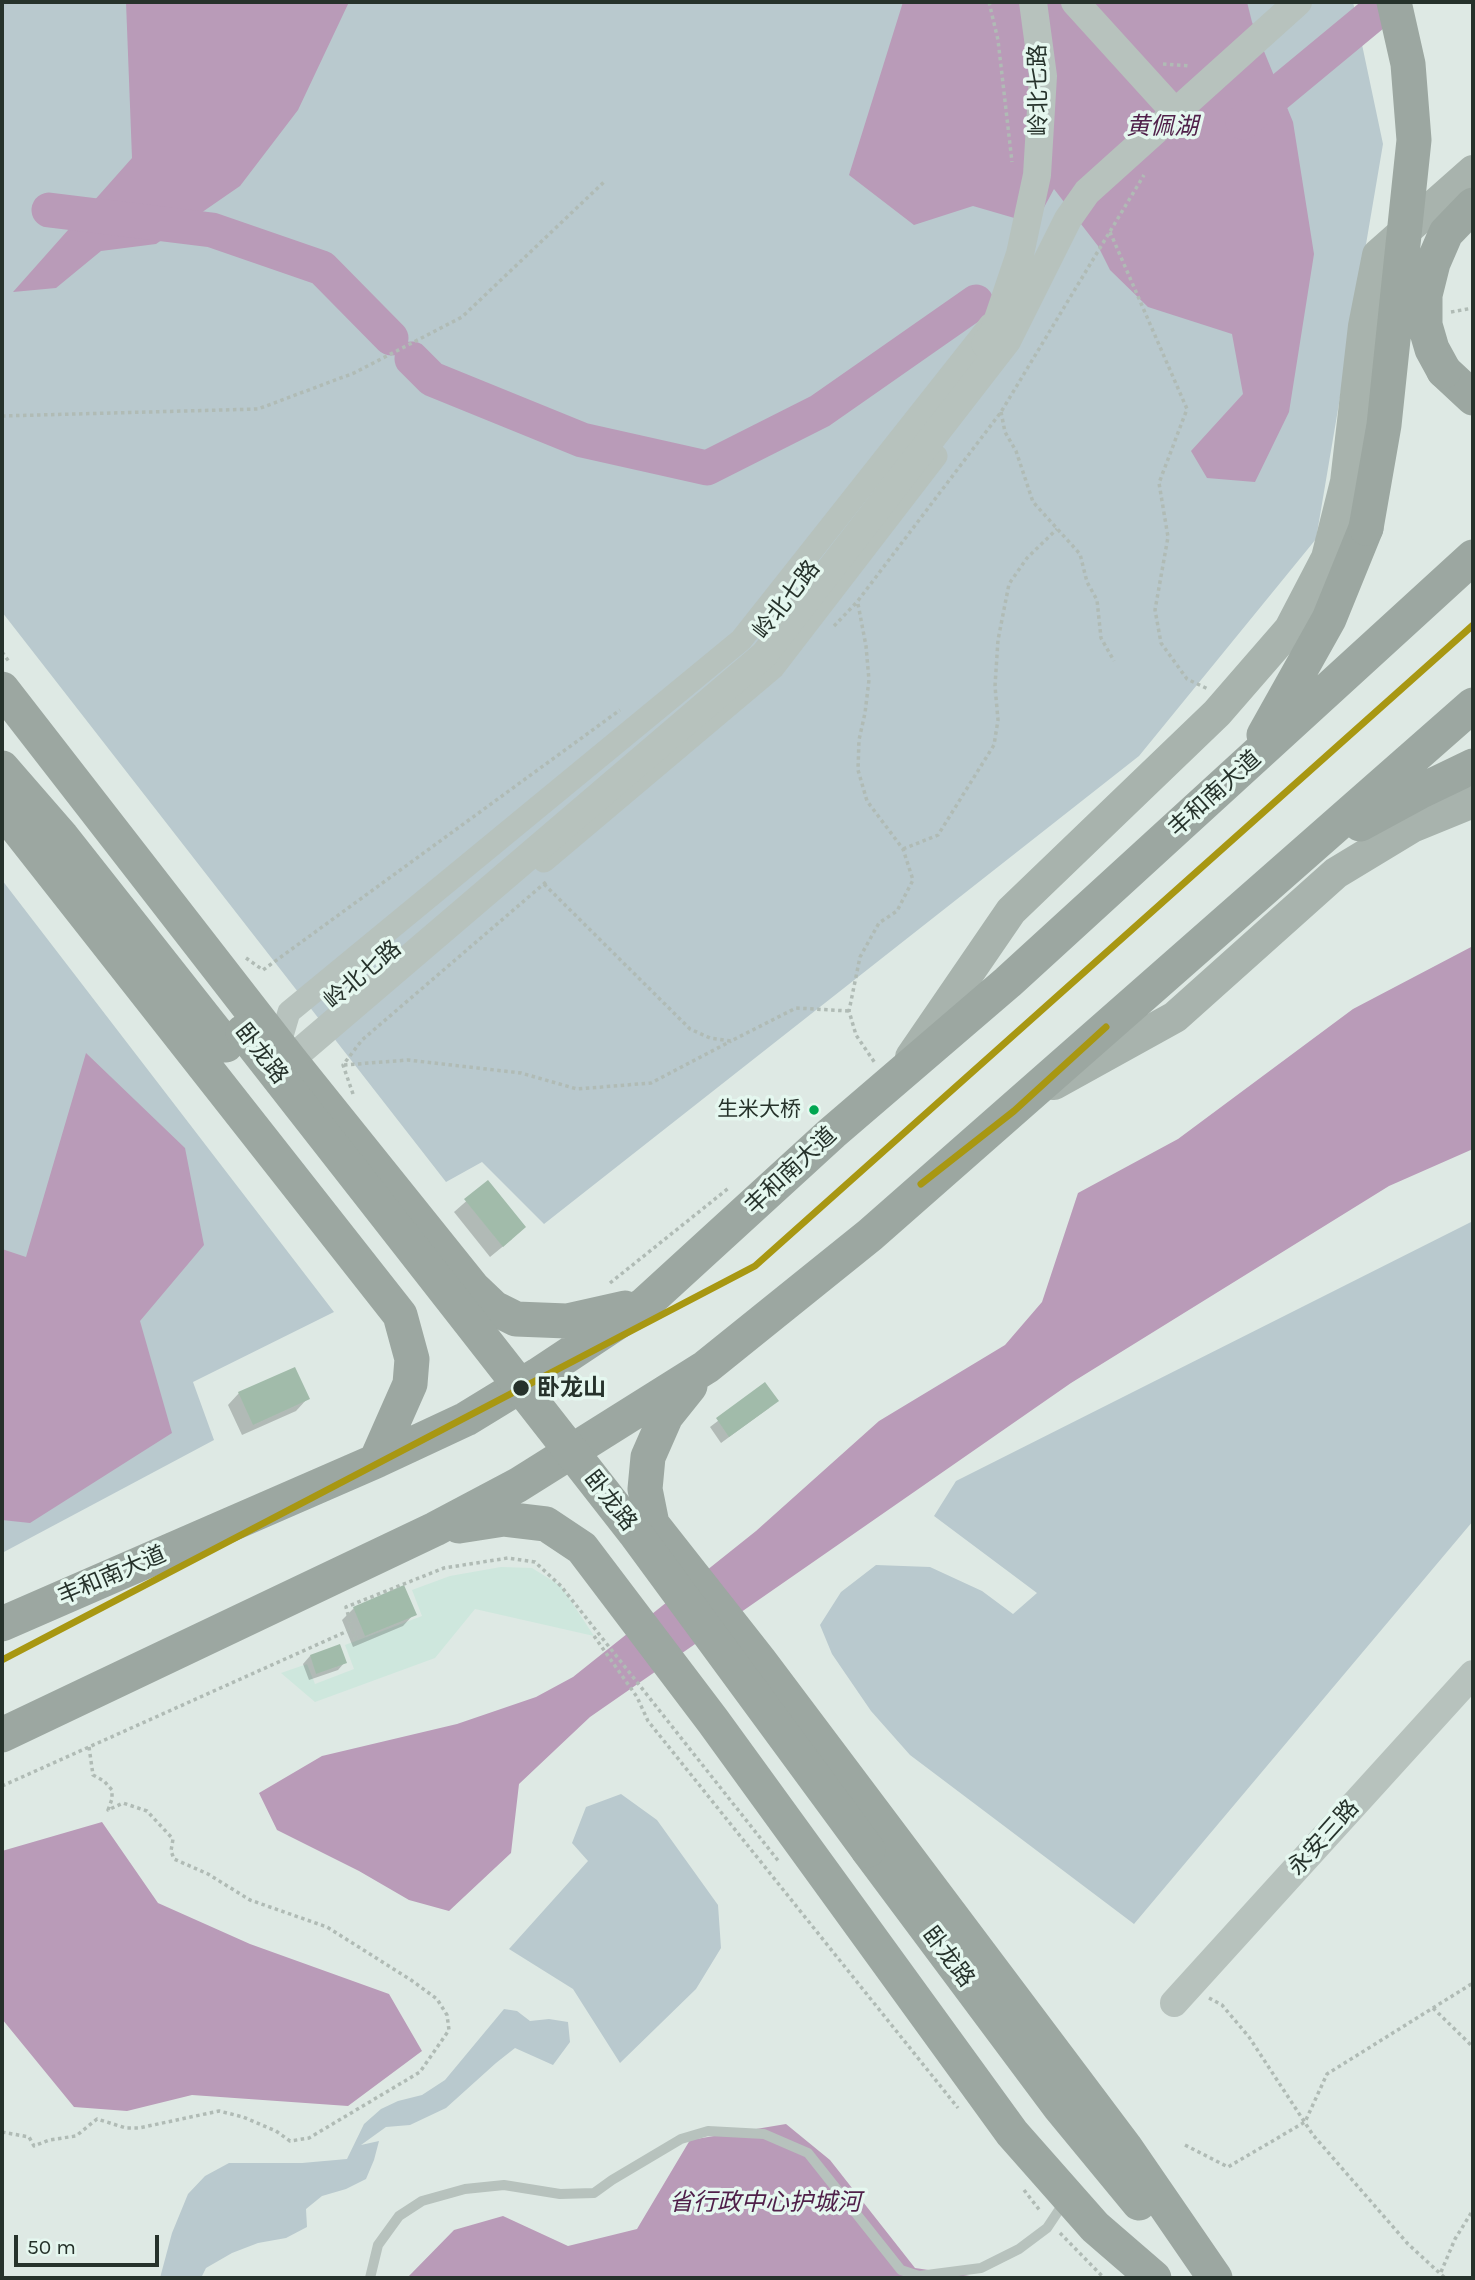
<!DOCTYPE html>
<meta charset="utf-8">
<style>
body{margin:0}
#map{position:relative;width:1475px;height:2280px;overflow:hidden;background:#dee9e4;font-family:Karla,sans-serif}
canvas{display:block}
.frame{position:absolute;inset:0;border:4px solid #26322b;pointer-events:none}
.scale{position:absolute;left:14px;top:2235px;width:145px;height:32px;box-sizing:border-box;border:4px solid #26322b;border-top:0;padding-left:9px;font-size:21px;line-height:24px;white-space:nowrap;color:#26322b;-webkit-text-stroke:5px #e5f7ef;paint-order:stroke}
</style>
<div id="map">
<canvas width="1475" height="2280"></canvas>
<div class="frame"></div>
<div class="scale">50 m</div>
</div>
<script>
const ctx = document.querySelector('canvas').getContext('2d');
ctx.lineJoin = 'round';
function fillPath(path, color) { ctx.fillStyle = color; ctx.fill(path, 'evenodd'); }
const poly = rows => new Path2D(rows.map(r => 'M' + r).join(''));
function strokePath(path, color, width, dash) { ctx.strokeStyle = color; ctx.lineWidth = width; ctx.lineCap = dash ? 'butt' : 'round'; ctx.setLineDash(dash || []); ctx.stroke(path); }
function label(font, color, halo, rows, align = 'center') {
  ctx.font = font + ' Karla,"Noto Sans SC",sans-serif'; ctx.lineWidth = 7; ctx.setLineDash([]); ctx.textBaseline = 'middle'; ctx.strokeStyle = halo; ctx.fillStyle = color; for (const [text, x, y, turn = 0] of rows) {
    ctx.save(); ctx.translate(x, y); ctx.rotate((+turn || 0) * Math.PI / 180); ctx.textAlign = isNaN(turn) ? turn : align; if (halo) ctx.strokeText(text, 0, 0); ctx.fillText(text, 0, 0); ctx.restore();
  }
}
fillPath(poly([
 [2,2,1353,2,1383,144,1316,539,1139,756,544,1224,482,1162,446,1182,2,612],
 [2,880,334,1312,193,1382,214,1440,2,1553],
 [1473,1221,1473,1521,1134,1924,910,1755,871,1711,832,1654,820,1625,841,1592,876,1565,930,1567,982,1591,1013,1614,1037,1593,934,1516,956,1481],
 [621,1794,657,1820,718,1905,721,1948,696,1989,620,2063,573,1989,509,1949,588,1861,572,1843,586,1807],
 [504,2009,517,2011,530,2021,549,2019,568,2022,570,2042,553,2065,515,2048,496,2063,446,2108,410,2125,386,2127,361,2145,379,2141,374,2160,366,2179,346,2189,322,2196,306,2209,307,2227,286,2238,258,2243,232,2253,206,2268,201,2278,160,2278,172,2233,188,2194,205,2176,229,2163,302,2163,347,2159,364,2124,381,2109,398,2101,422,2095,445,2080]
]), '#b9c9ce');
fillPath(poly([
 [501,1567,532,1568,561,1586,594,1636,475,1609,435,1658,315,1702,281,1673,307,1664,315,1684,354,1669,345,1645,422,1616,412,1590,450,1576]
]), '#cee7dd');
fillPath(poly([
 [126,2,349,2,298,110,240,186,156,244,101,251,56,288,13,292,132,158],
 [903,2,1247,2,1252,22,1293,122,1314,254,1289,412,1255,482,1207,478,1191,451,1243,394,1232,334,1148,307,1110,270,1098,246,1054,189,1035,224,973,206,914,225,849,175],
 [1473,946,1473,1149,1389,1186,1071,1383,590,1717,519,1784,511,1853,449,1911,409,1900,359,1871,277,1830,259,1793,322,1756,457,1724,536,1697,573,1677,756,1531,879,1421,1005,1345,1042,1302,1078,1193,1178,1139,1353,1009],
 [86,1053,185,1148,204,1245,140,1321,172,1433,30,1523,2,1520,2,1249,26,1257],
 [102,1822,158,1903,250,1944,389,1994,422,2051,348,2106,192,2095,127,2111,74,2107,2,2019,2,1851],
 [786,2124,830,2160,915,2268,983,2278,407,2278,454,2230,503,2216,568,2246,637,2229,690,2140]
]), '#b99bb8');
fillPath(poly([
 [487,1183,512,1239,490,1257,454,1212],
 [765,1385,769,1408,721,1443,710,1427],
 [239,1393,307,1399,296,1411,242,1435,228,1405],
 [354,1608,414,1614,403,1626,353,1647,342,1620],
 [310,1656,345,1662,338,1670,309,1680,303,1664]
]), '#0003');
strokePath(poly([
 [1243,122,1388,2],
 [49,210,212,230,322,268,391,338],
 [412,359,432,379,582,440,707,468,820,411,976,302]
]), '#b99bb8', 35);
fillPath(poly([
 [488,1180,526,1227,503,1247,464,1199],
 [295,1367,310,1399,253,1425,238,1392],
 [765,1382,779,1401,729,1437,716,1418],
 [404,1585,417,1615,365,1636,353,1607],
 [340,1644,347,1663,316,1674,310,1655]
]), '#a1bbaa');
strokePath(poly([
 [989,2,998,40,1012,162],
 [1163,64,1190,66],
 [1110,232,1187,409,1159,483,1168,537,1155,610,1161,643,1187,679,1208,689],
 [1451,312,1473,308],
 [1001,412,1005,432,1016,451,1033,502,1080,554,1087,582,1097,600,1101,638,1114,661],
 [2,416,258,409,354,373,462,317,605,181],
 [858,604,866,646,869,680,865,713,859,740,858,770,867,801,903,849,913,880,897,911,879,923,860,957,849,1011,856,1035,875,1063],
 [834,626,857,602,1001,412,1144,175],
 [2,652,10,663],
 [903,849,938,835,994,745,998,720,995,686,998,640,1009,584,1027,558,1057,529],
 [544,884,690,1029,710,1038,731,1041,796,1008,849,1011],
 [246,958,263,970,620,710],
 [344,1065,408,1060,521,1073,577,1089,651,1083,731,1041],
 [353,1094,343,1065,362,1040,546,882],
 [610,1283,730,1187],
 [352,1629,346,1607,444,1568,508,1558,535,1562,561,1586,780,1863],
 [594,1636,637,1697,648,1721,958,2108],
 [2,1786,352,1629,357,1641],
 [1209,1998,1222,2005,1249,2037,1313,2135,1408,2244,1445,2278],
 [1433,2008,1473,2047],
 [2,2132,29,2137,34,2146,49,2140,76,2136,97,2119,126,2128,139,2128,219,2111,243,2117,276,2131,290,2141,309,2138,420,2072,449,2030,447,2015,437,1999,411,1980,327,1927,250,1900,208,1874,174,1859,171,1851,173,1839,147,1811,123,1803,108,1810,112,1799,112,1790,104,1781,93,1775,89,1747],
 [1185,2145,1228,2167,1305,2122,1327,2074,1473,1983],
 [1024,2190,1041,2212],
 [1060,2233,1104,2278],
 [1441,2272,1455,2239,1473,2210]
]), '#b0bbb5', 3.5, [3.5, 3.5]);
strokePath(poly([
 [370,2278,378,2245,399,2216,422,2201,465,2189,504,2185,560,2194,594,2193,612,2180,681,2139,708,2131,764,2134,808,2153,901,2270,919,2276,981,2268,1019,2249,1047,2228,1065,2201]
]), '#b7c2bd', 10);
strokePath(poly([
 [544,861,773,668,936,456],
 [279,1046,289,1012,741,640,990,325]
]), '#b7c2bd', 23);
strokePath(poly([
 [1075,2,1174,111],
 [985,344,993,334,1020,254,1037,175,1043,76,1033,2],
 [290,1060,764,655,1007,341,1068,219,1087,192,1298,2],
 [1174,2003,1473,1674]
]), '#b7c2bd', 28);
strokePath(poly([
 [911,1057,1011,911,1217,713,1290,629,1327,558,1346,482,1364,326,1378,255,1473,171],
 [1054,1084,1175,1017,1336,873,1412,827,1473,802]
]), '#a8b3ad', 32);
strokePath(poly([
 [1444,371,1473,398],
 [2,689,290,1060,473,1288,494,1308,516,1319,567,1321,625,1308],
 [1264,735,1329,619,1366,528],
 [2,768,62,837,226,1045],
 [2,809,400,1315,412,1359,410,1384,376,1461],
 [1360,824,1419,792,1473,766],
 [690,1386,666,1416,648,1457,645,1489,652,1524,759,1660,1125,2147,1215,2278],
 [459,1526,504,1519,546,1524,582,1548,713,1721,1012,2133,1095,2227,1154,2278],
 [2,1624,376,1461,466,1419,538,1375,645,1304,832,1133,1008,982,1473,557],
 [2,1735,435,1529,518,1485,706,1367,870,1235,1473,705],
 [868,1850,1059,2106,1139,2203]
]), '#9ca7a1', 35);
strokePath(poly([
 [1444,371,1432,349,1425,325,1425,295,1433,263,1446,233,1473,205],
 [1366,528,1384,425,1414,140,1408,64,1394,2],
 [243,1032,635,1533,868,1850]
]), '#9ca7a1', 35);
strokePath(poly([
 [921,1184,1014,1111,1106,1027],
 [2,1660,755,1266,1473,625]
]), '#a89712', 7);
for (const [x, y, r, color] of [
 [814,1110,6,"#00a651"],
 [521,1388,9,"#26322b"]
]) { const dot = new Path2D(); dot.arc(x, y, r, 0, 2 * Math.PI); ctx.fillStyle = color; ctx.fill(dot); strokePath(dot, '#e5f7ef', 2.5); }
label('21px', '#26322b', '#e5f7ef', [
 ["生米大桥",801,1110]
], 'right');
label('23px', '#26322b', '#e5f7ef', [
 ["岭北七路",1039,90,-91],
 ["岭北七路",787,600,-52],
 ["丰和南大道",1215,794,-42],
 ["岭北七路",363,975,-40],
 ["卧龙路",261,1054,52],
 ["丰和南大道",791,1171,-43],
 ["卧龙路",610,1501,52],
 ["丰和南大道",112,1576,-23],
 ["永安三路",1324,1838,-48],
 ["卧龙路",948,1957,53]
]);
label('bold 23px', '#26322b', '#e5f7ef', [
 ["卧龙山",537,1388]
], 'left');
label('italic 24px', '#50204a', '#e5f7ef', [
 ["黄佩湖",1162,127],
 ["省行政中心护城河",765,2203]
]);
</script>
